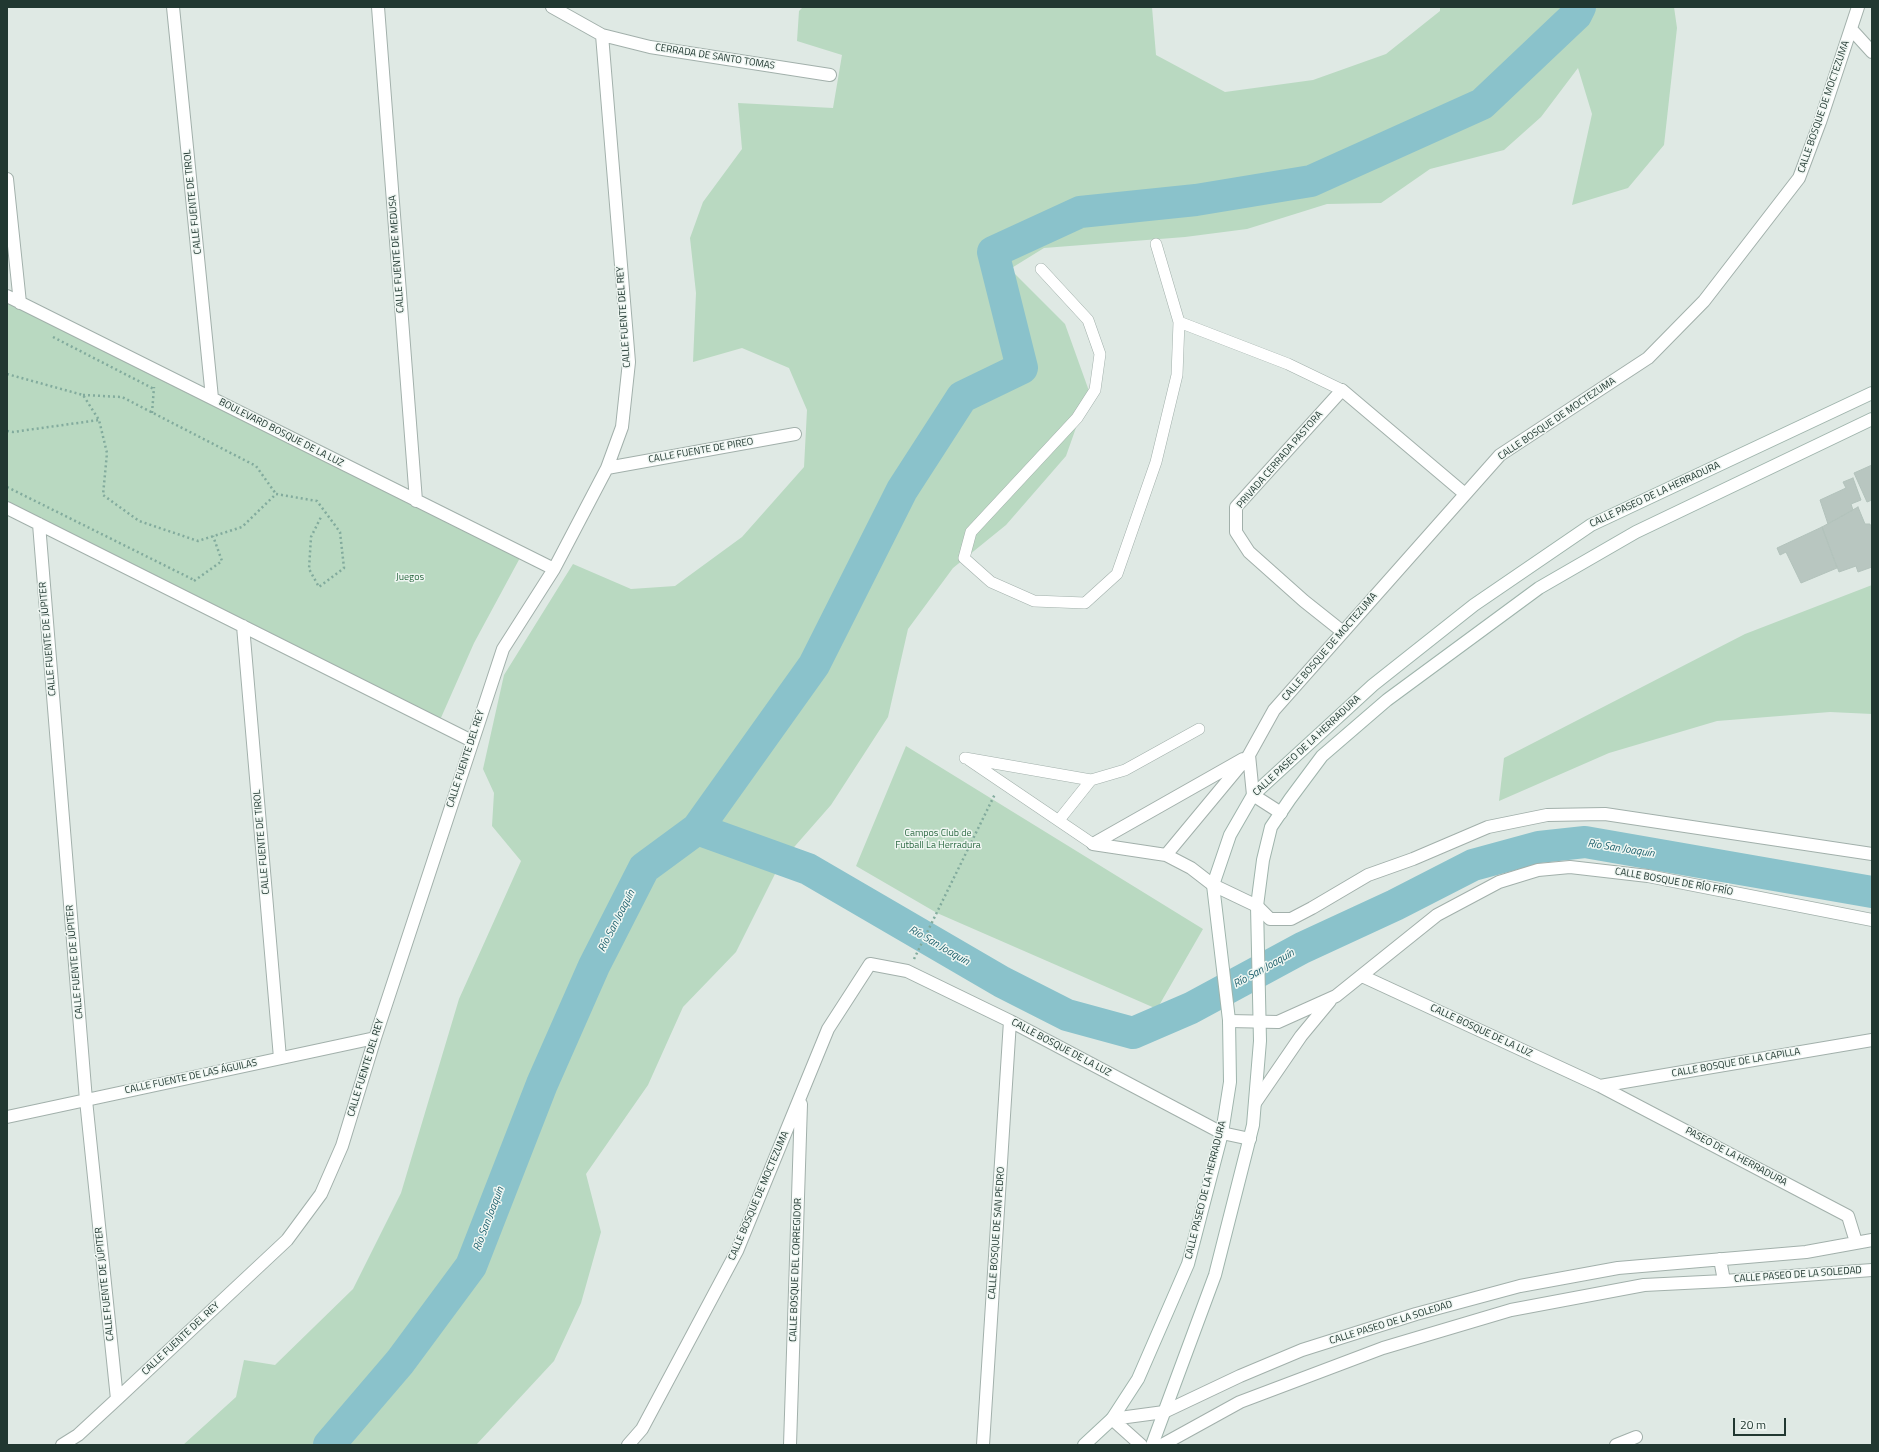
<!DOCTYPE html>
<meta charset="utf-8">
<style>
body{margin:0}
#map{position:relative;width:1879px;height:1452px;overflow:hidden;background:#dfe9e4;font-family:"Titillium Web",sans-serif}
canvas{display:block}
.frame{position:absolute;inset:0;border:8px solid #213831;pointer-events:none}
.scale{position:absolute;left:1733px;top:1418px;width:53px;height:18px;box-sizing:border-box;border:2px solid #213831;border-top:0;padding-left:5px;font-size:12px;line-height:14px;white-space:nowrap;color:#213831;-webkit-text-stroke:3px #eff6f2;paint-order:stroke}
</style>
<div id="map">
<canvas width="1879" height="1452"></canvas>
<div class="frame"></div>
<div class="scale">20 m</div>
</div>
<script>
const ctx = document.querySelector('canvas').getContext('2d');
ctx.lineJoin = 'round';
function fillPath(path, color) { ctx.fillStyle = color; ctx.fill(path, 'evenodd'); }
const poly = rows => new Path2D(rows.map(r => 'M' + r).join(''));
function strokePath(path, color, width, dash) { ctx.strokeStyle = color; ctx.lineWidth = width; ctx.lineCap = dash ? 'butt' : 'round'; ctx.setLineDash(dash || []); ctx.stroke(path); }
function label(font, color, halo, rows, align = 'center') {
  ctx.font = font + ' "Titillium Web",sans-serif'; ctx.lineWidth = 3; ctx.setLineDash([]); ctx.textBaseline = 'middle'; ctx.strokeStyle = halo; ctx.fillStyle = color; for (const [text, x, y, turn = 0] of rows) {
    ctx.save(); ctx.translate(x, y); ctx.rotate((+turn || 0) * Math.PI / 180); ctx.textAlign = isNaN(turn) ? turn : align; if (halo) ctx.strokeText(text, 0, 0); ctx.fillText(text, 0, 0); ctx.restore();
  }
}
fillPath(poly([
 [803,7,1152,7,1156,55,1225,92,1313,80,1386,54,1440,11,1440,7,1674,7,1677,28,1664,145,1628,188,1572,205,1592,114,1578,68,1541,117,1504,150,1430,169,1381,203,1327,204,1247,229,1185,237,1044,248,1010,269,1065,324,1089,391,1066,456,1006,525,953,568,908,629,888,717,831,805,781,862,736,952,683,1007,648,1085,586,1174,601,1232,581,1303,554,1361,476,1445,183,1445,236,1397,244,1360,275,1365,353,1289,401,1193,459,999,521,861,492,826,494,793,483,769,504,675,573,564,631,589,675,586,742,537,804,467,807,410,789,368,742,348,693,362,696,293,690,238,703,202,742,149,738,103,833,108,842,55,797,41,799,11],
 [7,299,521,556,474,643,440,720,7,503],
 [1872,585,1872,714,1830,712,1717,721,1609,753,1499,801,1504,758,1745,634],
 [906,746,1203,929,1157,1009,937,913,856,866]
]), '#b9d9c1');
strokePath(poly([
 [697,829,808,869,1002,982,1067,1015,1133,1033,1191,1008,1302,948,1395,905,1473,865,1539,847,1585,842,1872,892],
 [329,1445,400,1362,471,1266,542,1084,594,966,644,868,697,829,814,665,902,490,962,397,1022,368,993,252,1080,212,1196,200,1311,181,1482,104,1576,15,1580,7]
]), '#8ac2cb', 32);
const building = poly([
 [1872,465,1872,500,1867,502,1854,473,1872,465],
 [1853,478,1861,500,1851,504,1853,510,1828,524,1820,500,1846,488,1843,482,1853,478],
 [1858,507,1865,524,1870,524,1872,531,1872,567,1858,572,1856,566,1839,572,1822,527,1858,507],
 [1822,527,1837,568,1801,583,1786,552,1780,555,1777,548,1822,527]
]);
fillPath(building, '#b8c6c0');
strokePath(building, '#b2c2bb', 1);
const lane = poly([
 [1041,269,1088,320,1100,354,1095,390,1077,418,971,532,964,558,991,582,1034,601,1085,603,1117,574,1156,462,1177,375,1179,322,1156,244],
 [1179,322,1288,364,1342,390],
 [965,758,1091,780,1125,770,1199,729],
 [969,760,1093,844],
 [1059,820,1091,780]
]);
const street = poly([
 [173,7,212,398],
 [378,7,416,501],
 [552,7,602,35,650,47,830,75],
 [1851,29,1872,52],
 [7,179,20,303],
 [7,296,554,569],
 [607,468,795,434],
 [7,508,472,741],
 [39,524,86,1100,117,1399],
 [243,626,280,1058],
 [1343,632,1304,601,1249,552,1236,532,1236,507,1342,390,1465,494],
 [1249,755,1253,795,1281,813],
 [1093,844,1166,855,1191,868,1213,885,1257,906,1270,919,1291,919,1312,908,1368,875,1413,859,1488,827,1547,815,1605,814,1872,854],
 [1093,844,1243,759],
 [1166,855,1249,755,1274,710,1500,455,1648,358,1704,301,1799,178,1820,122,1858,7],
 [1362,976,1600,1086,1848,1216,1856,1242],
 [1229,1021,1278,1022,1336,996,1437,915,1499,882,1538,870,1570,867,1648,876,1872,920],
 [1600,1086,1872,1040],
 [1255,1103,1301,1036,1330,1001],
 [7,1117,375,1038],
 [1720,1259,1724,1281],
 [1112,1419,1164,1412,1240,1376,1302,1350,1416,1314,1520,1286,1618,1268,1806,1252,1872,1240],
 [1112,1419,1141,1445],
 [62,1445,78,1435,117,1399,287,1240,321,1194,342,1146,375,1038,503,649,554,569,607,468,622,427,629,362,602,35],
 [628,1445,642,1429,737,1251,828,1029,870,964,907,971,1010,1021,1222,1133,1250,1139],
 [790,1445,801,1104],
 [983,1445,1010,1021],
 [1162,1445,1240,1402,1383,1348,1511,1310,1644,1285,1724,1281,1872,1270],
 [1616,1445,1636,1437]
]);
const secondary = poly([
 [1084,1445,1112,1419,1138,1379,1188,1264,1222,1133,1230,1082,1229,1020,1213,885,1230,835,1253,795,1373,685,1474,605,1591,525,1872,393],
 [1152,1445,1215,1275,1253,1125,1260,1041,1257,906,1263,860,1271,827,1290,799,1322,756,1387,700,1539,588,1636,532,1872,419]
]);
strokePath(lane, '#a2b0ab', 12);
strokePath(street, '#a2b0ab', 14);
strokePath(secondary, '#9fb4ac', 14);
strokePath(poly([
 [53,337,154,389],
 [7,374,83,395,99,420,107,453,103,495,139,521,198,541,242,527,276,494,317,501,340,532,344,568,319,587,309,569,311,537,321,517],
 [83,395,122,397,256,466,276,494],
 [152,413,154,387],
 [7,431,13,432,99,420],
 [7,487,194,580],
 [194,581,222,561,213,536],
 [914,959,995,794]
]), '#82ab9d', 2.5, [2, 3]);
strokePath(lane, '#fff', 11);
strokePath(street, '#fff', 12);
strokePath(secondary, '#fff', 12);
label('10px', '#213831', '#eff6f2', [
 ["CERRADA DE SANTO TOMAS",715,57,9],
 ["CALLE BOSQUE DE MOCTEZUMA",1824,107,-71],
 ["CALLE FUENTE DE TIROL",193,202,-96],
 ["CALLE FUENTE DE MEDUSA",397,254,-94],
 ["CALLE FUENTE DEL REY",624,317,-94],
 ["CALLE BOSQUE DE MOCTEZUMA",1557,419,-34],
 ["BOULEVARD BOSQUE DE LA LUZ",281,433,27],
 ["CALLE FUENTE DE PIREO",701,451,-10],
 ["PRIVADA CERRADA PASTORA",1280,460,-49],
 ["CALLE PASEO DE LA HERRADURA",1655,495,-25],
 ["CALLE FUENTE DE JÚPITER",48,639,-95],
 ["CALLE BOSQUE DE MOCTEZUMA",1330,647,-49],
 ["CALLE PASEO DE LA HERRADURA",1307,746,-43],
 ["CALLE FUENTE DEL REY",466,759,-72],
 ["CALLE FUENTE DE TIROL",262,842,-95],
 ["CALLE BOSQUE DE RÍO FRÍO",1674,882,10],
 ["CALLE FUENTE DE JÚPITER",75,962,-95],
 ["CALLE BOSQUE DE LA LUZ",1481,1031,25],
 ["CALLE BOSQUE DE LA LUZ",1061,1048,28],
 ["CALLE BOSQUE DE LA CAPILLA",1736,1063,-10],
 ["CALLE FUENTE DEL REY",366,1068,-73],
 ["CALLE FUENTE DE LAS ÁGUILAS",191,1077,-12],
 ["PASEO DE LA HERRADURA",1736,1157,28],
 ["CALLE PASEO DE LA HERRADURA",1206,1190,-76],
 ["CALLE BOSQUE DE MOCTEZUMA",759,1196,-67],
 ["CALLE BOSQUE DE SAN PEDRO",997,1233,-86],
 ["CALLE BOSQUE DEL CORREGIDOR",796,1270,-88],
 ["CALLE PASEO DE LA SOLEDAD",1798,1275,-4],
 ["CALLE FUENTE DE JÚPITER",105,1284,-96],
 ["CALLE PASEO DE LA SOLEDAD",1391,1323,-17],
 ["CALLE FUENTE DEL REY",181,1339,-43]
]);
label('10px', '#2f6b45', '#eff6f2', [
 ["Juegos",410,578],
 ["Campos Club de",938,834],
 ["Futball La Herradura",938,846]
]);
label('italic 11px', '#20636f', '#eff6f2', [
 ["Río San Joaquín",1621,849,9],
 ["Río San Joaquín",617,921,-63],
 ["Río San Joaquín",939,946,30],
 ["Río San Joaquín",1264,969,-29],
 ["Río San Joaquín",489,1219,-69]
]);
</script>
